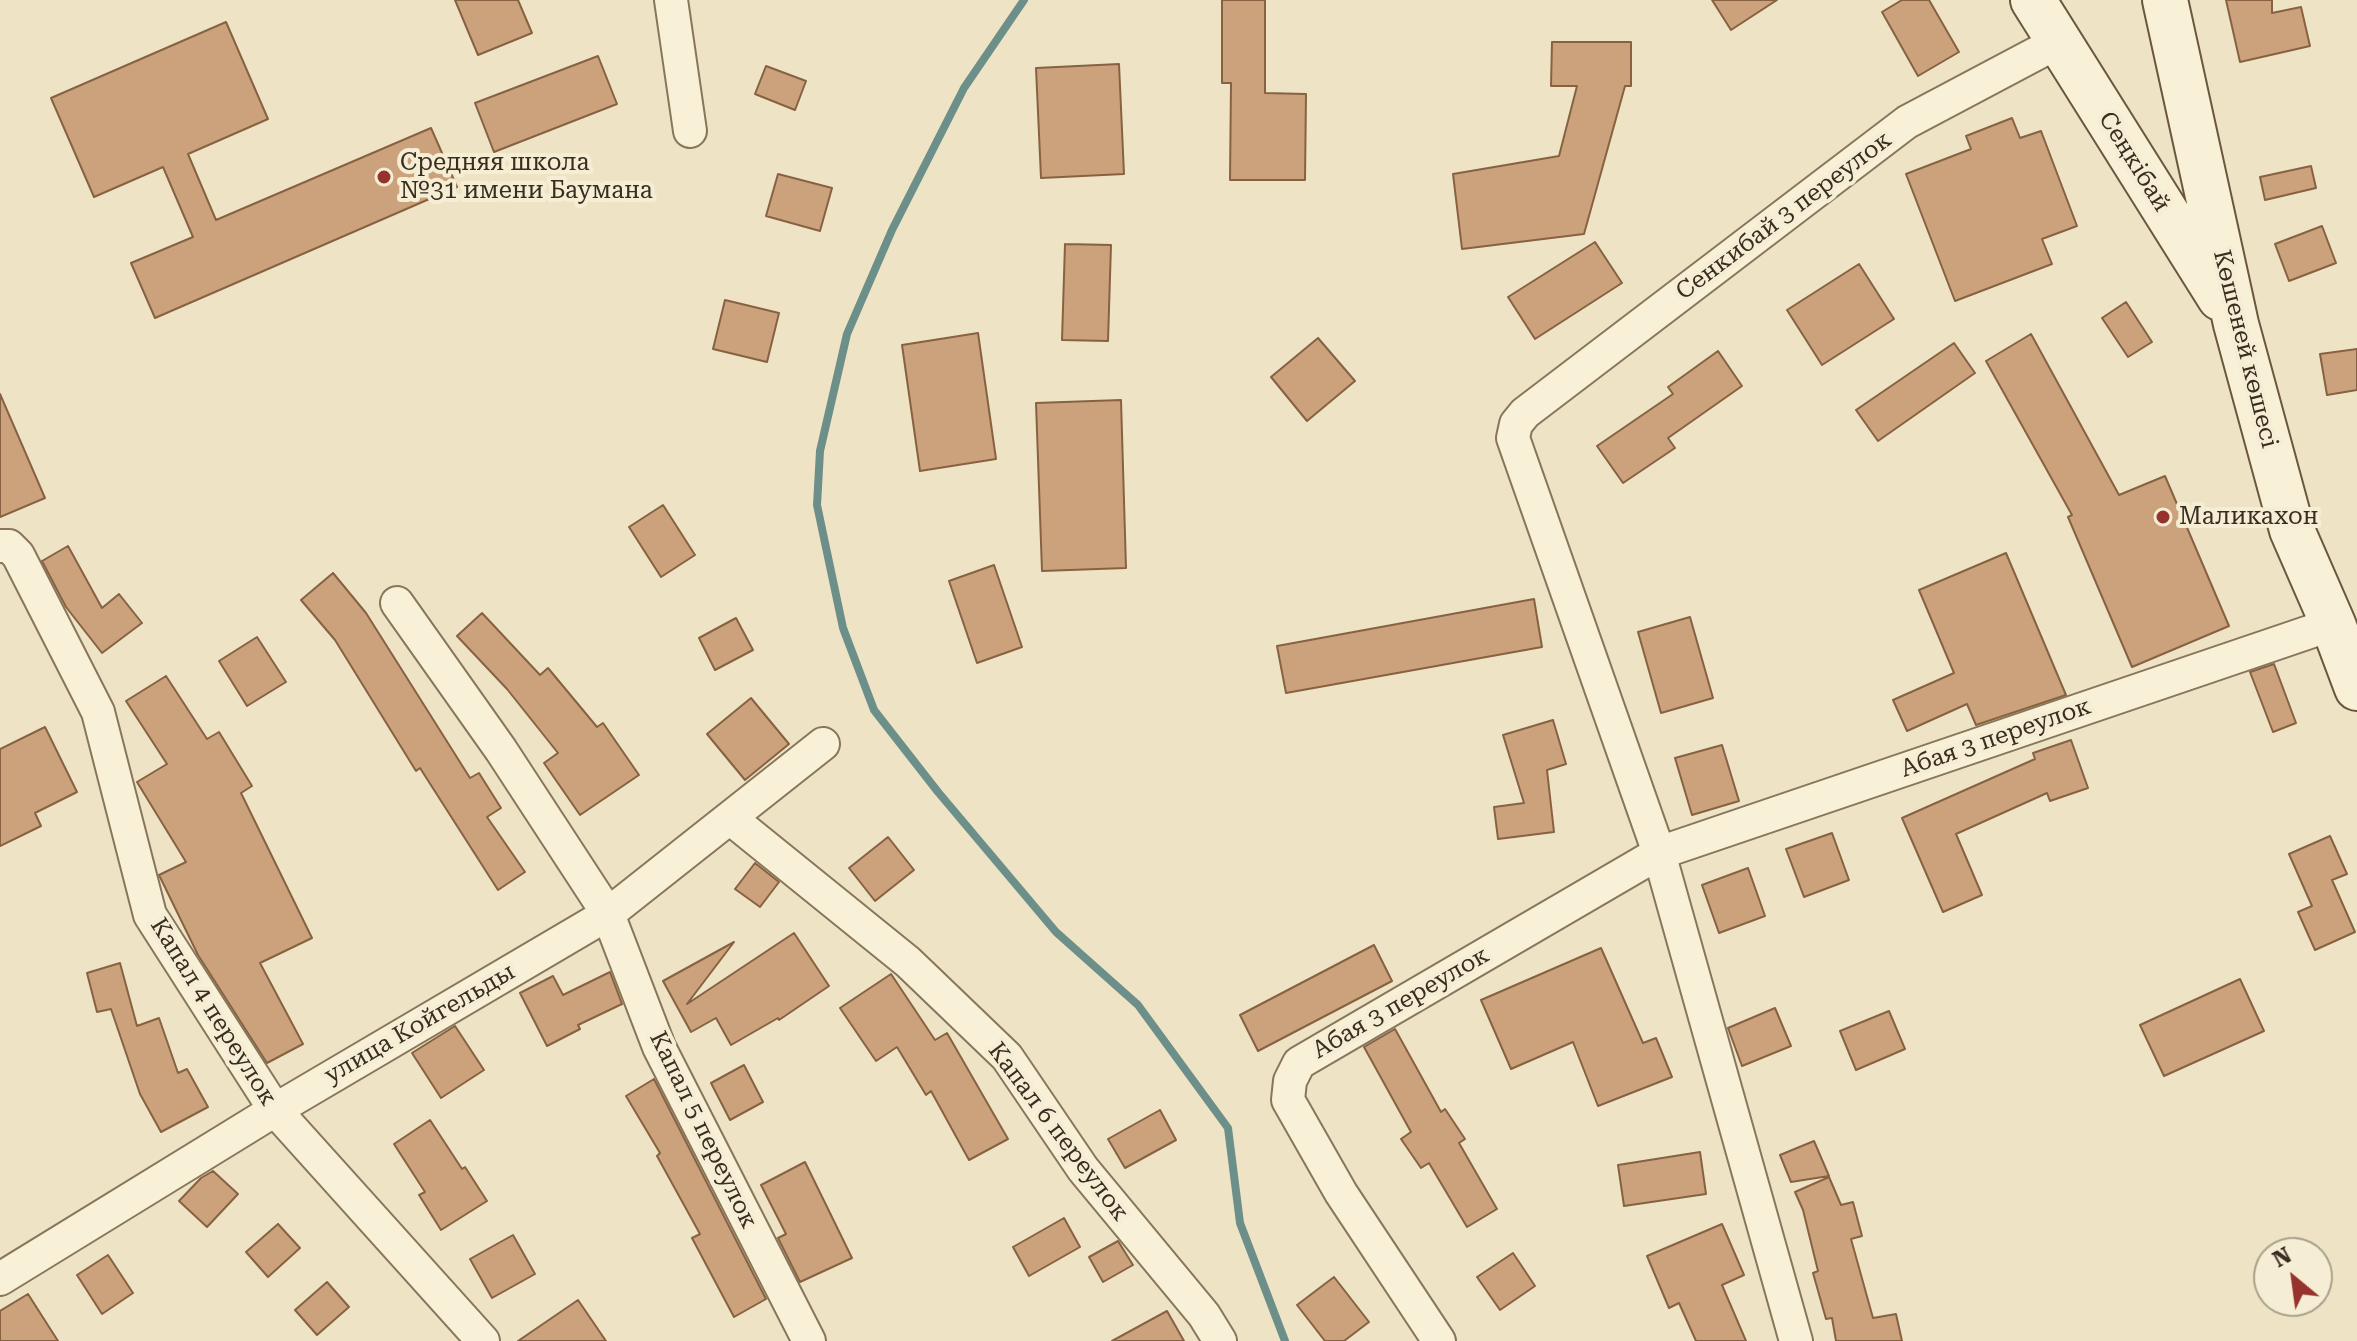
<!DOCTYPE html>
<meta charset="utf-8">
<style>
body{margin:0}
#map{position:relative;width:2357px;height:1341px;overflow:hidden;background:#eee4c5;font-family:"Roboto Serif",serif}
canvas{display:block}
.north{position:absolute;left:2253px;top:1237px;width:80px;height:80px;box-sizing:border-box;background:#f5eed5;border:2px solid #aaa18c;border-radius:50%;rotate:331deg;font-size:22px;font-weight:700;line-height:32px;text-align:center;color:#392d1f}
.north::after{content:'';display:block;margin:auto;width:28px;height:36px;background:#96332c;clip-path:polygon(50% 0,100% 100%,50% 72%,0 100%)}
</style>
<div id="map">
<canvas width="2357" height="1341"></canvas>
<div class="north">N</div>
</div>
<script>
const ctx = document.querySelector('canvas').getContext('2d');
ctx.lineJoin = 'round';
const poly = rows => new Path2D(rows.map(r => 'M' + r).join(''));
function strokePath(path, color, width, dash) { ctx.strokeStyle = color; ctx.lineWidth = width; ctx.lineCap = dash ? 'butt' : 'round'; ctx.setLineDash(dash || []); ctx.stroke(path); }
function fillPath(path, color) { ctx.fillStyle = color; ctx.fill(path, 'evenodd'); }
function label(font, color, halo, rows, align = 'center') {
  ctx.font = font + ' "Roboto Serif",serif'; ctx.lineWidth = 8; ctx.setLineDash([]); ctx.textBaseline = 'middle'; ctx.strokeStyle = halo; ctx.fillStyle = color; for (const [text, x, y, turn = 0] of rows) {
    ctx.save(); ctx.translate(x, y); ctx.rotate((+turn || 0) * Math.PI / 180); ctx.textAlign = isNaN(turn) ? turn : align; if (halo) ctx.strokeText(text, 0, 0); ctx.fillText(text, 0, 0); ctx.restore();
  }
}
strokePath(poly([
 [1024,0,964,88,892,230,847,334,820,451,817,505,843,628,874,710,938,792,1056,932,1138,1005,1228,1128,1240,1223,1285,1341]
]), '#6d8f89', 8);
const building = poly([
 [455,0,518,0,532,33,478,55,455,0],
 [1222,0,1265,0,1265,93,1306,94,1305,180,1230,180,1231,83,1222,83,1222,0],
 [1712,0,1777,0,1731,30,1712,0],
 [1902,0,1929,0,1959,52,1918,76,1882,12,1902,0],
 [2226,0,2272,0,2272,13,2301,7,2310,46,2240,62,2226,0],
 [226,22,268,119,188,154,216,220,431,128,457,187,155,318,131,263,193,237,163,167,94,197,51,98,226,22],
 [1552,42,1631,42,1631,86,1625,86,1584,234,1462,249,1453,174,1559,156,1577,86,1551,86,1552,42],
 [598,56,617,104,494,152,475,103,598,56],
 [1119,64,1124,174,1041,178,1036,68,1119,64],
 [766,66,806,81,795,110,755,94,766,66],
 [2012,118,2020,138,2041,131,2077,226,2042,239,2052,264,1955,301,1906,174,1971,149,1966,136,2012,118],
 [2311,166,2316,188,2265,200,2260,177,2311,166],
 [778,174,832,188,820,231,766,216,778,174],
 [2322,226,2336,263,2289,281,2275,244,2322,226],
 [1595,242,1622,283,1535,339,1508,297,1595,242],
 [1065,244,1111,245,1108,341,1062,340,1065,244],
 [1859,264,1894,319,1822,365,1787,310,1859,264],
 [725,300,779,313,767,362,713,349,725,300],
 [2126,302,2152,342,2128,357,2102,318,2126,302],
 [978,333,996,459,920,471,902,345,978,333],
 [2031,334,2119,495,2165,476,2229,626,2132,667,2068,517,2072,515,1986,361,2031,334],
 [1318,338,1355,381,1307,421,1271,377,1318,338],
 [1954,343,1975,373,1878,441,1856,410,1954,343],
 [2357,349,2357,390,2327,395,2320,354,2357,349],
 [1718,351,1742,386,1668,438,1675,448,1623,483,1597,446,1673,394,1668,387,1718,351],
 [0,394,45,498,0,517,0,394],
 [1121,400,1126,568,1042,571,1036,403,1121,400],
 [663,505,695,555,661,577,629,527,663,505],
 [68,546,102,608,119,594,142,623,102,653,66,607,42,561,68,546],
 [2006,553,2066,695,1976,725,1967,704,1907,731,1893,700,1954,673,1919,590,2006,553],
 [994,565,1022,647,977,663,949,581,994,565],
 [333,573,366,613,470,778,479,773,501,808,487,817,525,872,498,890,420,768,416,771,335,640,301,600,333,573],
 [1534,599,1542,647,1286,693,1277,646,1534,599],
 [482,613,540,675,548,668,597,727,603,723,639,775,580,815,544,763,558,753,507,689,457,636,482,613],
 [1690,617,1713,698,1661,713,1638,632,1690,617],
 [736,618,753,650,715,670,699,638,736,618],
 [257,637,286,682,247,706,219,661,257,637],
 [2274,664,2296,723,2273,732,2250,672,2274,664],
 [166,676,207,739,219,732,252,786,241,793,312,938,260,963,303,1044,267,1063,198,955,159,875,186,862,137,782,167,764,126,701,166,676],
 [751,698,789,744,745,780,707,734,751,698],
 [1553,720,1566,764,1547,770,1554,832,1498,839,1494,807,1524,803,1503,735,1553,720],
 [45,727,77,792,35,813,41,826,0,846,0,749,45,727],
 [2071,740,2088,788,2050,801,2047,793,1956,834,1982,895,1943,912,1902,818,2035,759,2033,753,2071,740],
 [1722,745,1739,801,1692,815,1675,758,1722,745],
 [1832,833,1849,880,1804,897,1786,849,1832,833],
 [2330,836,2347,874,2332,880,2355,932,2315,950,2298,912,2312,906,2289,854,2330,836],
 [888,837,914,870,875,901,849,868,888,837],
 [755,863,779,882,760,907,735,889,755,863],
 [1748,868,1765,916,1719,933,1702,885,1748,868],
 [794,933,829,986,779,1020,778,1018,731,1045,716,1018,691,1032,663,981,734,942,687,1004,794,933],
 [1374,945,1392,981,1258,1051,1240,1015,1374,945],
 [1601,948,1643,1043,1656,1038,1672,1077,1598,1106,1573,1042,1511,1069,1481,1000,1601,948],
 [120,963,137,1026,159,1018,178,1073,187,1069,208,1107,161,1132,140,1094,111,1009,97,1012,87,973,120,963],
 [610,972,622,1004,578,1025,580,1029,547,1046,520,993,553,976,563,995,610,972],
 [891,974,935,1040,947,1033,1008,1139,969,1160,931,1091,926,1095,897,1047,876,1061,840,1008,891,974],
 [2240,979,2264,1031,2164,1076,2140,1025,2240,979],
 [1775,1008,1791,1046,1742,1066,1728,1028,1775,1008],
 [1889,1011,1905,1049,1856,1070,1840,1031,1889,1011],
 [455,1026,484,1070,441,1098,412,1053,455,1026],
 [1395,1029,1441,1112,1445,1109,1465,1139,1459,1143,1497,1209,1467,1227,1429,1163,1421,1168,1401,1139,1411,1132,1364,1047,1395,1029],
 [744,1065,763,1102,730,1120,711,1083,744,1065],
 [654,1079,766,1299,734,1317,692,1238,700,1234,657,1156,660,1153,626,1096,654,1079],
 [1160,1110,1176,1140,1125,1168,1108,1139,1160,1110],
 [430,1120,462,1169,465,1167,487,1201,441,1230,419,1195,425,1192,394,1144,430,1120],
 [1814,1141,1829,1176,1791,1182,1780,1155,1814,1141],
 [1700,1152,1706,1194,1624,1206,1618,1165,1700,1152],
 [805,1162,852,1258,800,1282,778,1238,786,1234,761,1185,805,1162],
 [213,1171,238,1194,207,1227,179,1201,201,1178,213,1171],
 [1829,1177,1841,1205,1853,1202,1862,1236,1851,1239,1873,1318,1896,1314,1902,1341,1836,1341,1832,1318,1826,1319,1813,1273,1818,1271,1803,1210,1795,1192,1829,1177],
 [1064,1218,1080,1247,1029,1276,1013,1247,1064,1218],
 [278,1224,300,1248,268,1277,246,1252,278,1224],
 [1722,1224,1744,1275,1722,1285,1746,1341,1696,1341,1679,1303,1669,1308,1647,1256,1722,1224],
 [513,1235,535,1274,492,1298,470,1259,513,1235],
 [1118,1241,1133,1265,1103,1282,1089,1257,1118,1241],
 [1513,1253,1535,1286,1500,1310,1477,1277,1513,1253],
 [108,1255,133,1293,102,1314,77,1275,108,1255],
 [1334,1277,1369,1322,1344,1341,1325,1341,1297,1305,1334,1277],
 [327,1282,349,1307,317,1335,295,1310,327,1282],
 [28,1294,58,1341,0,1341,0,1311,28,1294],
 [578,1300,606,1341,518,1341,578,1300],
 [1167,1311,1184,1341,1112,1341,1167,1311]
]);
fillPath(building, '#cba27c');
strokePath(building, '#876242', 2);
const street = poly([
 [671,0,690,131],
 [0,546,9,546,18,555,98,712,150,915,275,1110,483,1341],
 [397,603,501,750,608,914,659,1047,809,1341],
 [730,818,908,962,1007,1057,1083,1169,1204,1315,1220,1341],
 [0,1279,275,1110,608,914,823,744],
 [1439,1341,1341,1193,1288,1100,1290,1081,1299,1063,1659,853,2333,624],
 [1796,1341,1659,853,1513,438,1516,424,1525,413,1907,122,2058,42]
]);
const secondary = poly([
 [2033,0,2220,298],
 [2165,0,2236,324,2292,530,2333,624,2357,688]
]);
strokePath(street, '#88765b', 36);
strokePath(secondary, '#6a573e', 48);
strokePath(street, '#f8f1d8', 32);
strokePath(secondary, '#f8f1d8', 44);
for (const [x, y, r, color] of [
 [384,177,8,"#96332c"],
 [2163,517,8,"#96332c"]
]) { const dot = new Path2D(); dot.arc(x, y, r, 0, 2 * Math.PI); ctx.fillStyle = color; ctx.fill(dot); strokePath(dot, '#f5eed5', 3); }
label('24px', '#392d1f', '#f5eed5', [
 ["Сеңкібай",2134,162,58],
 ["Сенкибай 3 переулок",1784,216,-37],
 ["Көшеней көшесі",2245,349,76],
 ["Абая 3 переулок",1996,738,-19],
 ["Абая 3 переулок",1401,1003,-30],
 ["Капал 4 переулок",213,1012,58],
 ["улица Койгельды",420,1024,-30],
 ["Капал 5 переулок",703,1130,64],
 ["Капал 6 переулок",1058,1132,53]
]);
label('24px', '#392d1f', '#f5eed5', [
 ["Средняя школа",400,163],
 ["№31 имени Баумана",400,191],
 ["Маликахон",2179,517]
], 'left');
</script>
